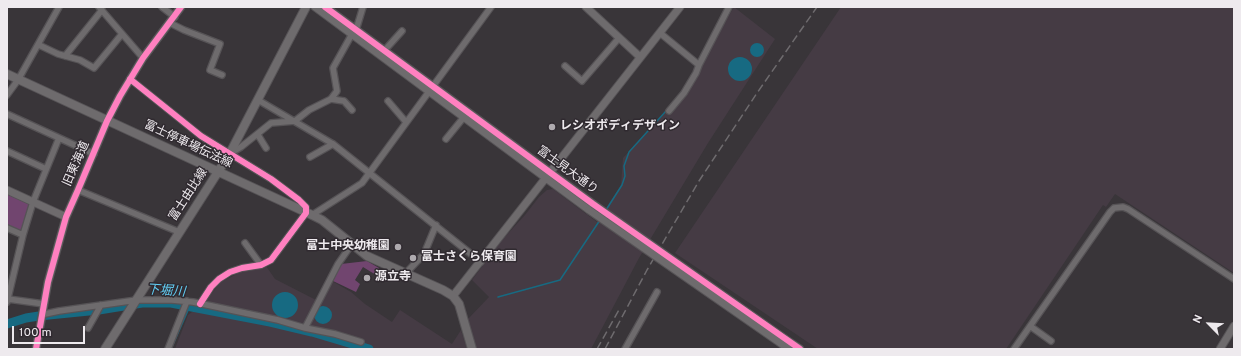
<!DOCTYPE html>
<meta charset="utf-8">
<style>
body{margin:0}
#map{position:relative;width:1241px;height:356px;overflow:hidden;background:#393539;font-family:Overpass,sans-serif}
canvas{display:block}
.frame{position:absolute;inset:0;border:8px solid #eeeaee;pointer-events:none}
.north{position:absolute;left:1189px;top:304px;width:40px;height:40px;-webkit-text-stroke:3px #302a30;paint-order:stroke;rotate:294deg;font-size:11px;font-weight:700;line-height:16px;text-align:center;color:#eeeaee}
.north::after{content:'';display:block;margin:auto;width:14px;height:18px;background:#eeeaee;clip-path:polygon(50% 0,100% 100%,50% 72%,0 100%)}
.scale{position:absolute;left:12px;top:326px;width:73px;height:18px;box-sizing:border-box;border:2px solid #eeeaee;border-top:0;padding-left:5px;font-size:12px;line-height:14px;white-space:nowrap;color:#eeeaee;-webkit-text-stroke:3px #302a30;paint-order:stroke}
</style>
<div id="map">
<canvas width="1241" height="356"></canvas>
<div class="frame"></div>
<div class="north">N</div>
<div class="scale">100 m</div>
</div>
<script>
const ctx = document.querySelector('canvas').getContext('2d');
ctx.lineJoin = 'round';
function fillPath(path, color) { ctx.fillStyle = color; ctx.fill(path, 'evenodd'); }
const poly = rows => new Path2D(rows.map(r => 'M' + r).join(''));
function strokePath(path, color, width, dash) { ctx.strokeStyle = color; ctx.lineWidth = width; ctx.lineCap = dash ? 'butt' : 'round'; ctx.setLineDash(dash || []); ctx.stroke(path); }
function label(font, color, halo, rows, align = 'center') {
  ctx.font = font + ' Overpass,"Noto Sans JP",sans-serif'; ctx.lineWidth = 3; ctx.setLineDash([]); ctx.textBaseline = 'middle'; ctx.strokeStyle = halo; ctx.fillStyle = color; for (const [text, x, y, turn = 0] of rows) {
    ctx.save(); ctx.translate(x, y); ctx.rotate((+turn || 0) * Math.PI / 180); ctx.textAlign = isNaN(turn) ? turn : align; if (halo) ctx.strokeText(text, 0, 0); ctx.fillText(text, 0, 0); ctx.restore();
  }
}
fillPath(poly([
 [734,7,775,39,708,143,639,258,591,349,476,349,468,319,489,297,472,280,502,240,525,215,539,197,547,190,553,189,597,222,621,185,623,158,684,92],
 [841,7,1234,7,1234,273,1115,194,1106,207,1103,205,1006,349,818,349,675,253],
 [266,266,275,279,316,300,332,281,351,292,365,304,392,322,400,310,452,344,461,330,467,349,175,349,188,315,204,303,221,282,245,270,258,268]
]), '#453b44');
fillPath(poly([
 [7,193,28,203,29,205,23,229,21,231,7,225],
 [367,261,379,268,376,275,363,267,355,280,360,284,356,292,333,281,341,264]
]), '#71456f');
fillPath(poly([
 '750 50a7 7 0 1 1 14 0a7 7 0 1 1-14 0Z',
 '728 69a12 12 0 1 1 24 0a12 12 0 1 1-24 0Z',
 '272 305a13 13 0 1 1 26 0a13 13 0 1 1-26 0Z',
 '314 315a9 9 0 1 1 18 0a9 9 0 1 1-18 0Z'
]), '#176a82');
strokePath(poly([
 [606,210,622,185,625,176,624,166,629,152,666,111],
 [498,297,560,280,600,220],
 [171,349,190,306]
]), '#176a82', 1.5);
strokePath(poly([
 [7,324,26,318,39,316,99,310,142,303,171,303,270,322,312,332,369,349]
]), '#176a82', 9);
const minor = poly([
 [99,7,143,58],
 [162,7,175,17],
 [170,23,184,30,220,44,210,70,222,75],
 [356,30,363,7],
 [660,33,699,65,696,73,684,93,669,111],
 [39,45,58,54,80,60,94,68,122,34],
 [384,51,402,31],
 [65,56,102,10],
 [699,65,729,7],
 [565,66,582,81,619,38],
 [130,79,201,136,271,179,299,200,306,207,306,213,271,260,261,265,242,268,230,272,219,279,211,287,200,304],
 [7,95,18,80,59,7],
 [331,99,344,101,352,110],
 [258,100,333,144,481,262],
 [388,101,406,122],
 [7,114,94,154],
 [258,135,266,148],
 [446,139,464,117],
 [7,151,46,169],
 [231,153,241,147,271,123,295,121,309,110,331,99,337,91,333,68,352,34],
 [310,157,333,144],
 [78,190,179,232],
 [312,215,362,183,491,7],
 [7,228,23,235],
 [245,243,261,265],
 [406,273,424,254,436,225],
 [8,299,44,304],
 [7,302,23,235,33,202,59,138],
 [42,313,45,314,59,311,137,300,172,300,193,302,278,320,305,328,335,334,361,342],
 [1030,326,1051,341],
 [88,328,101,305],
 [305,328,338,264,352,244],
 [168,349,187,301],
 [625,349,657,292],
 [1014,349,1110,212,1114,208,1123,207,1128,209,1234,279]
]);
const tertiary = poly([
 [315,7,589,210],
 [325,7,593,204],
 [586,7,640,57],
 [7,190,66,217],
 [453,296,680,7],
 [785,339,800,349],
 [782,344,788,349],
 [36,349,48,282,66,217,78,190,107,121,120,96,143,58,181,7],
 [1220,349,1234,326]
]);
const secondary = poly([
 [7,74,312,215,322,220,367,256,443,290,453,296,459,304,472,349],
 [105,349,230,153,306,7]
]);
strokePath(minor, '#565356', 8);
strokePath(tertiary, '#565356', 9);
strokePath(secondary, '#565356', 10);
strokePath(minor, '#6e6b6d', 5.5);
strokePath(tertiary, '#6e6b6d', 7);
strokePath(secondary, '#6e6b6d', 8);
strokePath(poly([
 [597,349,620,308],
 [605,349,647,270,699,181,757,93,817,7]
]), '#6e6b6e', 1.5, [8, 4]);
const tertiaryBridge = poly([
 [593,204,785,339],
 [589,210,782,344]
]);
strokePath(tertiaryBridge, '#565356', 9, []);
strokePath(tertiaryBridge, '#6e6b6d', 7);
strokePath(poly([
 [325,7,593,204,800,349],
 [130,79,201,136,271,179,299,200,306,207,306,213,271,260,261,265,242,268,230,272,219,279,211,287,200,304],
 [36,349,48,282,66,217,78,190,107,121,120,96,143,58,181,7]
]), '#ff80c0', 6);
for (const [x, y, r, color] of [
 [552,127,4,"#afabaf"],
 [398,247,4,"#afabaf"],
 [413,258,4,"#afabaf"],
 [367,278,4,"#afabaf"]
]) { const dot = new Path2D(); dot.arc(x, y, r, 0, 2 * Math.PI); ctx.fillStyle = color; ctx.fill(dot); strokePath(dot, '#302a30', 1.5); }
label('bold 12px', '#eeeaee', '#302a30', [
 ["レシオボディデザイン",560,127],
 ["富士中央幼稚園",390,247,"right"],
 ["富士さくら保育園",421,258],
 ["源立寺",375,278]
], 'left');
label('12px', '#eeeaee', '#302a30', [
 ["富士停車場伝法線",188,145,25],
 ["旧東海道",77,164,-66],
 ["富士見大通り",567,171,36],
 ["富士由比線",189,195,-57]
]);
label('italic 13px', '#62cff5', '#302a30', [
 ["下堀川",166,292,4]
]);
</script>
